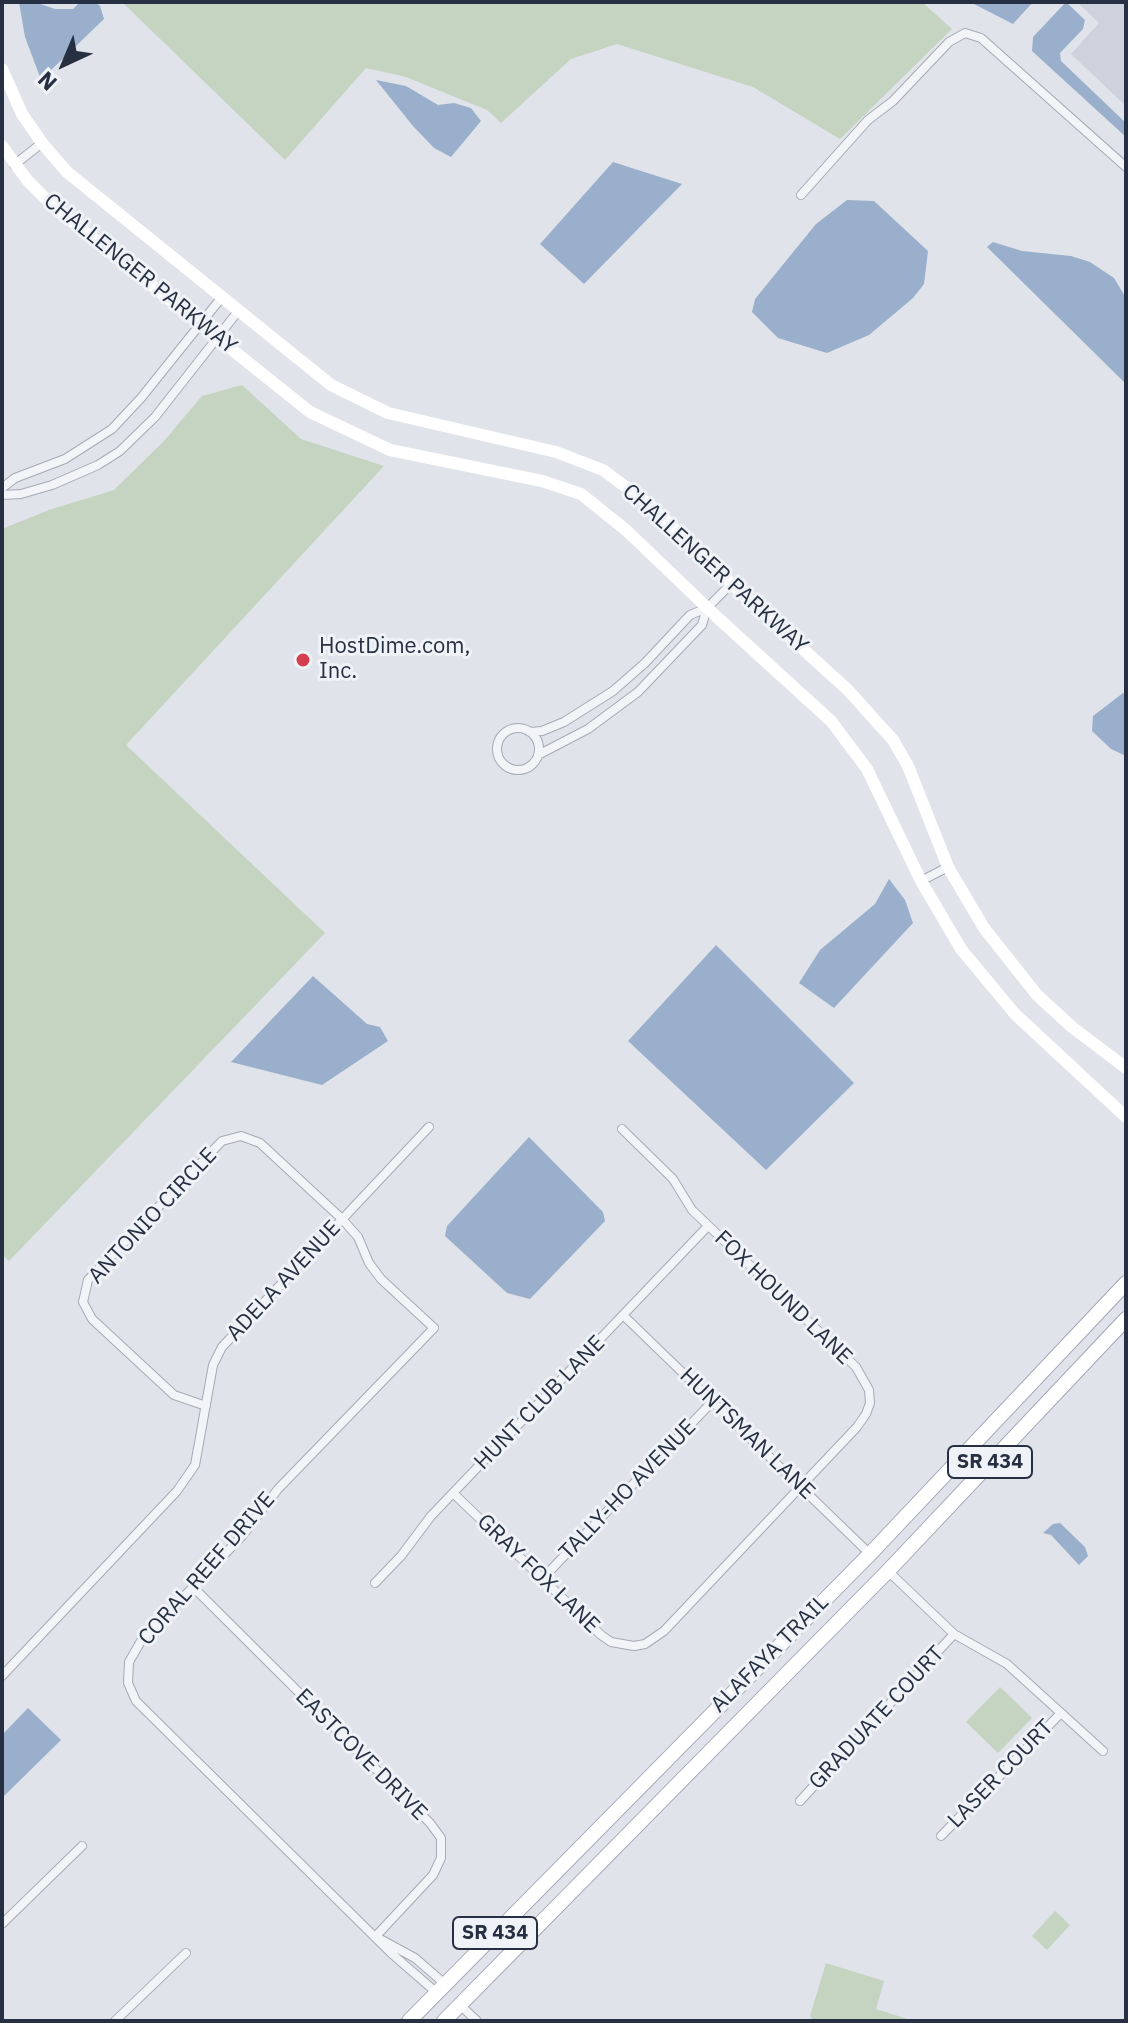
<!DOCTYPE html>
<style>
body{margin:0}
#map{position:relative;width:1128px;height:2023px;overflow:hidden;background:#e0e3ea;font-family:"IBM Plex Sans",sans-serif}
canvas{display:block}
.frame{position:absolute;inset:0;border:4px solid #273042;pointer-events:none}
.north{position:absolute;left:24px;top:24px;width:80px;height:80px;-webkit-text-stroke:6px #eff2f7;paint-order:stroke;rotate:224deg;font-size:22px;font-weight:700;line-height:32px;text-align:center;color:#273042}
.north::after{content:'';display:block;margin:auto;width:28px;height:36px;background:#273042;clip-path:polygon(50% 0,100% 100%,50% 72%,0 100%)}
</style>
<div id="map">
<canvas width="1128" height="2023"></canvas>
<div class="frame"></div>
<div class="north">N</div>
</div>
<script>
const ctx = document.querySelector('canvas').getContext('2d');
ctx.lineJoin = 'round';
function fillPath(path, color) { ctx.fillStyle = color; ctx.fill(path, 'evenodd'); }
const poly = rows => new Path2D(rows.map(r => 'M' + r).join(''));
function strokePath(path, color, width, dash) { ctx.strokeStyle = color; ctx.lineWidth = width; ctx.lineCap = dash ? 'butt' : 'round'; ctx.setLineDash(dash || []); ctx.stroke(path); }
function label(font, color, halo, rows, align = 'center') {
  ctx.font = font + ' "IBM Plex Sans",sans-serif'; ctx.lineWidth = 6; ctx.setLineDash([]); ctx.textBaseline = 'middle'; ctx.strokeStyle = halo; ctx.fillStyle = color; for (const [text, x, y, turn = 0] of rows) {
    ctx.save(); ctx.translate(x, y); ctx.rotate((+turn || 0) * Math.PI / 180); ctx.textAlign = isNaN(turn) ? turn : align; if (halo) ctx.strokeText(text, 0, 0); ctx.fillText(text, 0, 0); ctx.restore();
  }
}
fillPath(poly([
 [1077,2,1126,2,1126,106,1071,54,1099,23]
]), '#ced2dc');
fillPath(poly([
 [122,2,922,2,952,29,840,139,753,87,617,44,571,59,501,123,487,110,406,77,366,68,285,160],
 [242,385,301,439,384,466,126,745,325,933,9,1261,2,1254,2,529,49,510,114,490,164,441,202,396],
 [1000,1687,1032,1718,998,1753,966,1722],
 [1055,1911,1070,1925,1047,1950,1032,1936],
 [826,1963,884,1981,876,2009,914,2021,814,2021,810,2016]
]), '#c4d4c0');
fillPath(poly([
 [19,2,35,2,55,9,73,9,80,2,95,2,100,6,104,19,48,73,40,77,25,37],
 [970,2,1033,2,1013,24],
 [1066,2,1085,20,1083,29,1060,53,1061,61,1126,123,1126,137,1032,51,1033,37],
 [376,80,406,86,438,105,454,103,471,108,481,121,451,157,434,148,413,126],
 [613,162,682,184,584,284,540,244],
 [847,200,874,201,928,251,924,284,913,298,869,335,827,353,778,338,752,312,755,299,816,224],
 [993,242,1022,251,1071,256,1090,262,1114,278,1126,298,1126,384,987,247],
 [1123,693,1126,695,1126,756,1111,749,1092,731,1093,716],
 [889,879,905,900,913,923,834,1008,799,983,820,950,875,904],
 [716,945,854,1083,766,1170,628,1041],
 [313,976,367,1024,380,1027,388,1041,322,1085,231,1062],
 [529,1137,603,1212,605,1221,530,1299,507,1293,445,1236,447,1226],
 [1060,1523,1085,1547,1088,1556,1079,1565,1051,1535,1043,1533,1053,1524],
 [28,1708,61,1740,2,1798,2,1735]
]), '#99afcb');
const minor = poly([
 [14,165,42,143],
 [801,195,868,120,893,101,949,42,965,33,981,38,1126,167],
 [2,488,15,478,65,459,112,429,141,398,222,297],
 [2,495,21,494,52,485,98,465,120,451,155,417,239,310],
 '497 749a21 21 0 1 1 42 0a21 21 0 1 1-42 0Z',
 [530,732,542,731,564,722,613,691,645,663,690,615,707,608,731,584],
 [538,755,588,729,638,692,702,625,707,608],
 [921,881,948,867],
 [624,1316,870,1554],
 [206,1406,174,1395,92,1319,83,1302,88,1280,222,1141,241,1136,260,1143,342,1219,358,1237,369,1263,381,1279,434,1328,278,1489,243,1535,141,1641,129,1662,128,1683,136,1701,391,1953,437,1993],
 [453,1493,601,1635,611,1642,634,1646,645,1644,664,1631,857,1427,866,1414,870,1403,869,1390,856,1367,692,1210,673,1179,622,1129],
 [888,1571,954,1634,1007,1664,1103,1751],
 [543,1578,713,1401],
 [375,1583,401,1556,431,1516,708,1226],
 [193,1587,430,1823,441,1838,441,1858,433,1875,376,1936],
 [2,1676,177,1491,195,1465,213,1365,222,1347,429,1127],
 [800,1801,954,1634],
 [941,1836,1061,1713],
 [2,1924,82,1846],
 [380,1939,415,1958,445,1984],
 [460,2005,477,2021],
 [115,2021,186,1953]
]);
const primary = poly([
 [409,2021,870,1554,1126,1283],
 [444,2021,888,1571,1126,1319]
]);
strokePath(minor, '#a5aab4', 10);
strokePath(primary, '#9ea7b6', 16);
strokePath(minor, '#f3f4f8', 8);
strokePath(poly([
 [2,69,22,114,42,143,67,172,331,385,388,413,556,452,603,470,650,505,741,593,848,690,893,740,908,766,948,867,984,928,1037,995,1072,1027,1126,1068],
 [2,146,28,181,55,208,310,412,390,450,542,481,581,494,626,530,719,619,831,721,867,769,921,881,961,949,1015,1014,1126,1117]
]), '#fff', 12);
strokePath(primary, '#fff', 14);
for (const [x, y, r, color] of [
 [303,660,8,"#d53e4e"]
]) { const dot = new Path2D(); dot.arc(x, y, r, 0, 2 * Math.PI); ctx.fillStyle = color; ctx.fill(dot); strokePath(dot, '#eff2f7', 3); }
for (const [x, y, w] of [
 [990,1462,84],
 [495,1933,84]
]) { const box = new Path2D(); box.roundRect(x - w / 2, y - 16, w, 32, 6); ctx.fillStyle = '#eff2f7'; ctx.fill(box); strokePath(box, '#273042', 2); }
label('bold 20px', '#273042', null, [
 ["SR 434",990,1462],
 ["SR 434",495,1933]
]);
label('22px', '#273042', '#eff2f7', [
 ["CHALLENGER PARKWAY",140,274,39],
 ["CHALLENGER PARKWAY",715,569,42],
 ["ANTONIO CIRCLE",153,1216,-47],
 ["ADELA AVENUE",284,1281,-47],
 ["FOX HOUND LANE",783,1298,44],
 ["HUNT CLUB LANE",540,1403,-46],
 ["HUNTSMAN LANE",747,1434,44],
 ["TALLY-HO AVENUE",628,1490,-46],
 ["CORAL REEF DRIVE",207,1569,-49],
 ["GRAY FOX LANE",538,1574,44],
 ["ALAFAYA TRAIL",770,1654,-45],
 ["GRADUATE COURT",877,1718,-47],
 ["EASTCOVE DRIVE",361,1755,45],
 ["LASER COURT",1001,1774,-46]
]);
label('22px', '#273042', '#eff2f7', [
 ["HostDime.com,",319,647],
 ["Inc.",319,672]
], 'left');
</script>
